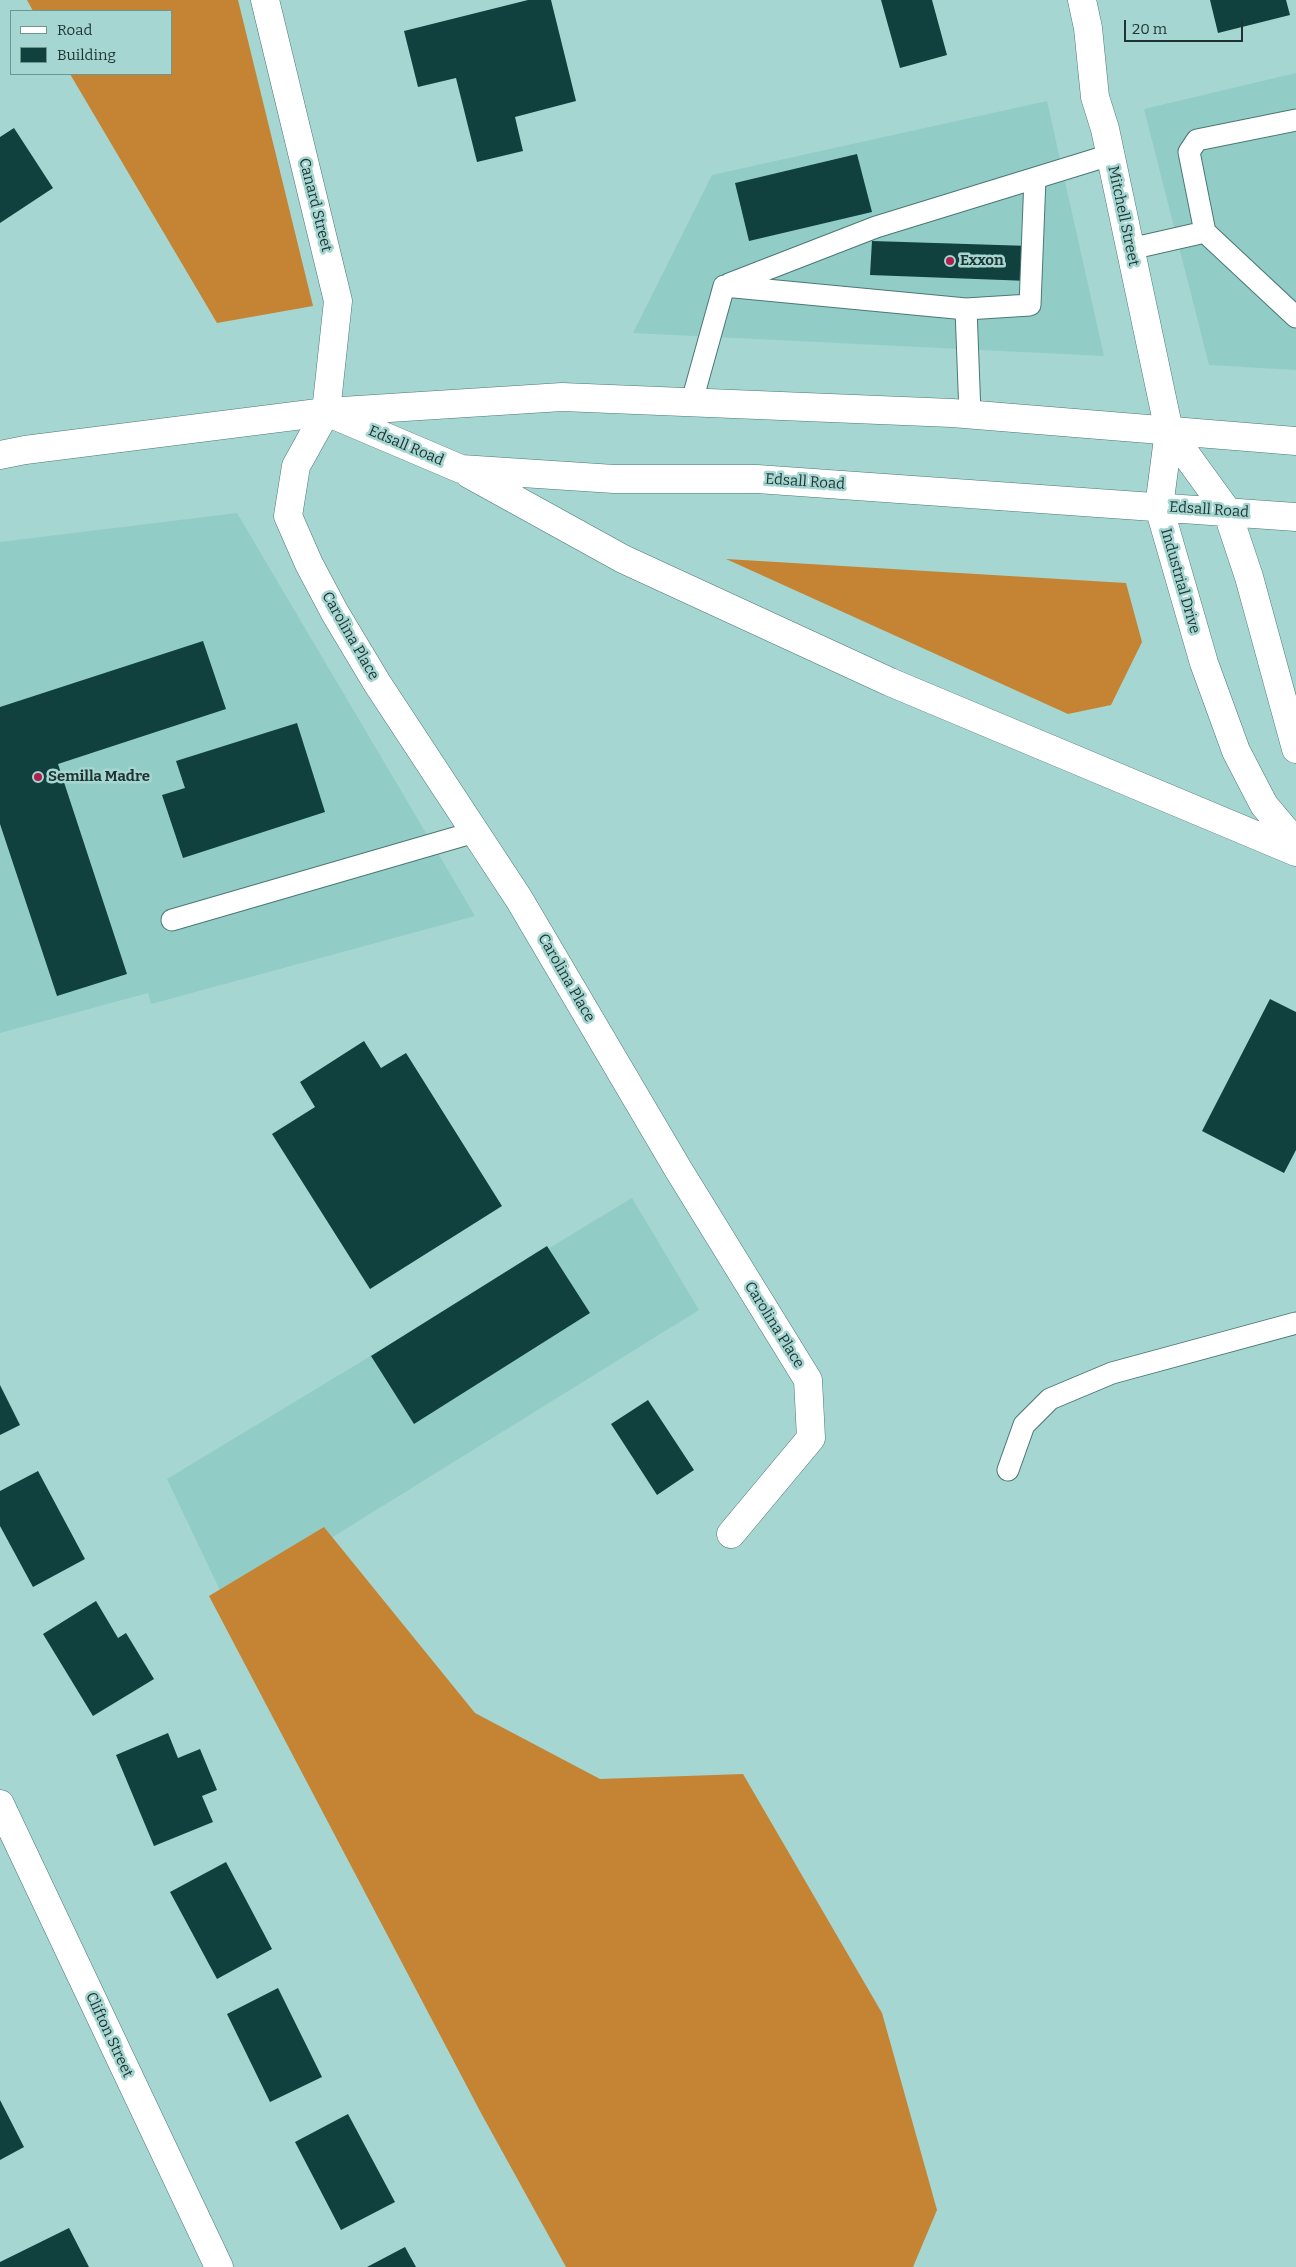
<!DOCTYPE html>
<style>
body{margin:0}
#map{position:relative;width:1296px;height:2267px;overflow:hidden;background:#a5d6d1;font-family:Bitter,serif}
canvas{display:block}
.legend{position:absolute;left:10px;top:10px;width:162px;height:65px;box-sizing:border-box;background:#a5d6d1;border:1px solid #6f9591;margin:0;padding:6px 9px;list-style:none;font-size:15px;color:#1f3331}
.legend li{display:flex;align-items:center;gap:10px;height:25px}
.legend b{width:25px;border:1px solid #6f9591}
.scale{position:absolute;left:1124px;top:20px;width:119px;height:22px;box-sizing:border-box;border:2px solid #1f3331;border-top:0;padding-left:6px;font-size:15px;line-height:18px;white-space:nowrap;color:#1f3331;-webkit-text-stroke:4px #a5d6d1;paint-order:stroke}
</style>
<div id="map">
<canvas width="1296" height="2267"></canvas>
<ul class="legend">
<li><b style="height:6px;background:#fff"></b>Road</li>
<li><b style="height:14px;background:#10413e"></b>Building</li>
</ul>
<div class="scale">20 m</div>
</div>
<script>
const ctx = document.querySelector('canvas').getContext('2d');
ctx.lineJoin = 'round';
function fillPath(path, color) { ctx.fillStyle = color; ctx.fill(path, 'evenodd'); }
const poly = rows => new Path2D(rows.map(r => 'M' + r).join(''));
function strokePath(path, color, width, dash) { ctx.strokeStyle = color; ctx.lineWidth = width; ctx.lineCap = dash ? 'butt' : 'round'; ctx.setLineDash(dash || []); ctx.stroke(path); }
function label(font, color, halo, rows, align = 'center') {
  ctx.font = font + ' Bitter,serif'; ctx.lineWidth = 5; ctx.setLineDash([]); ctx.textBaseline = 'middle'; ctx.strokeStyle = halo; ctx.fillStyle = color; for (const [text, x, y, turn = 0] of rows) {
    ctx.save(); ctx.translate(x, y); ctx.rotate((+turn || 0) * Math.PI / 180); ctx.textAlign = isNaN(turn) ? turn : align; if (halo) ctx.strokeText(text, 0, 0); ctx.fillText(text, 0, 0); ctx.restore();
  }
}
fillPath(poly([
 [1296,73,1296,370,1209,365,1144,109],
 [1047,101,1104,356,633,333,712,175],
 [237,513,475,916,151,1004,148,993,0,1033,0,542],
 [632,1198,699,1310,226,1603,167,1479]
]), '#92ccc7');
fillPath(poly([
 [27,0,238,0,313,306,217,323,70,74,171,74,171,11,33,11],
 [726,559,1126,583,1142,642,1111,705,1068,714],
 [324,1527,475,1713,600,1779,743,1774,882,2013,937,2210,913,2267,566,2267,481,2113,209,1596]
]), '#c48433');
fillPath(poly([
 [528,0,551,0,576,101,515,117,523,151,477,162,456,78,418,87,404,31],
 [881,0,932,0,947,55,900,68],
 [1210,0,1286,0,1290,15,1218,33],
 [14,128,53,188,0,223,0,137],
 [857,154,872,212,749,241,735,183],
 [872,241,1030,246,1029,281,870,275],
 [203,641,226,709,58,764,127,974,57,996,0,824,0,707],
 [297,723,325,812,183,858,162,795,185,788,176,761],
 [1270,999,1296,1012,1296,1150,1284,1173,1202,1131],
 [364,1041,381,1068,406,1053,502,1206,370,1289,272,1134,315,1107,300,1082],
 [547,1246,590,1313,414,1424,371,1356],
 [0,1385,20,1425,0,1435],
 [648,1400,694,1470,657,1495,611,1424],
 [38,1471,85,1559,33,1587,0,1526,0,1491],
 [96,1601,118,1638,126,1633,154,1679,93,1716,43,1634],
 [168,1733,178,1758,200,1749,217,1790,202,1796,213,1822,154,1846,116,1755],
 [226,1862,272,1949,217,1979,170,1892],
 [278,1988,322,2077,270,2102,227,2014],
 [0,2100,24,2147,0,2160],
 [348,2114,395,2202,341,2230,295,2142],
 [69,2228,89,2267,0,2267,0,2262],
 [405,2247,416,2267,367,2267]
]), '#10413e');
const lane = poly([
 [1296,120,1197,140,1189,152,1205,232,1296,317],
 [1130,249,1205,232],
 [729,284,876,227,1110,155],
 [966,309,970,414],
 [692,401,724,286,966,309,1030,305,1035,178],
 [172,920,475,832],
 [1008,1470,1024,1425,1050,1399,1112,1373,1296,1323]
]);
const street = poly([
 [265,0,338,301,326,412,296,466,288,516,309,564,335,613,377,683,519,899,678,1169,808,1380,811,1438,731,1534],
 [1082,0,1088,28,1095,97,1105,129,1169,431],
 [0,1804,219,2267]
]);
const secondary = poly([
 [329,413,461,469,614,479,757,479,1296,517],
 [1169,431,1159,507,1204,663,1236,751,1264,805,1296,843],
 [1169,431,1227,511,1249,577,1296,749],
 [0,455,25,450,326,412,562,397,952,413,1296,441],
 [469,474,623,559,890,682,1296,852]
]);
strokePath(lane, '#4a7874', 23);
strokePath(street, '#4a7874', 29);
strokePath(secondary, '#4a7874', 29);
strokePath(lane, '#fff', 21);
strokePath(street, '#fff', 28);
strokePath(secondary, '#fff', 28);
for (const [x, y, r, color] of [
 [950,261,5,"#b01e4d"],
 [38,777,5,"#b01e4d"]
]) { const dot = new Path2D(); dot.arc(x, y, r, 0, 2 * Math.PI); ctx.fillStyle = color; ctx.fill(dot); strokePath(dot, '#a5d6d1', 2); }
label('15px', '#1f3331', '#a5d6d1', [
 ["Canard Street",315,205,76],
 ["Mitchell Street",1123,216,78],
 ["Edsall Road",406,446,23],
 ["Edsall Road",805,482,4],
 ["Edsall Road",1209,510,4],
 ["Industrial Drive",1180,581,74],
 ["Carolina Place",350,636,60],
 ["Carolina Place",566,978,60],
 ["Carolina Place",774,1325,58],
 ["Clifton Street",109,2035,65]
]);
label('bold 15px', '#1f3331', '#a5d6d1', [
 ["Exxon",960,261],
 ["Semilla Madre",48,777]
], 'left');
</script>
